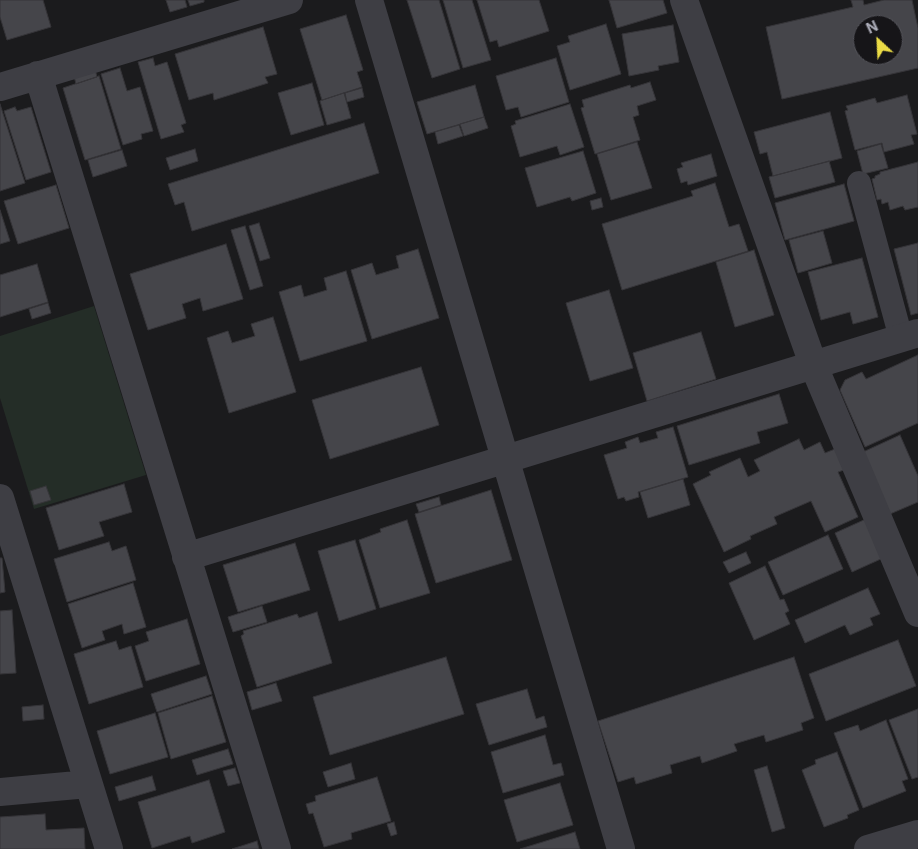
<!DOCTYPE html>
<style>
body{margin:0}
#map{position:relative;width:918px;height:849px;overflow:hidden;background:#1b1b1d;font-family:Inter,sans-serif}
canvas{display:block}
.north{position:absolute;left:853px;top:15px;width:50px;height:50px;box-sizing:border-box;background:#161518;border:1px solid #535359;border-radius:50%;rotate:335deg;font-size:14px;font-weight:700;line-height:20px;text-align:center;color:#aeafbb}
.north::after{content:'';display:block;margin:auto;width:18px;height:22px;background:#eadb45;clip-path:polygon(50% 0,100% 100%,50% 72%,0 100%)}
</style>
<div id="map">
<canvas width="918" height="849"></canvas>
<div class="north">N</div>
</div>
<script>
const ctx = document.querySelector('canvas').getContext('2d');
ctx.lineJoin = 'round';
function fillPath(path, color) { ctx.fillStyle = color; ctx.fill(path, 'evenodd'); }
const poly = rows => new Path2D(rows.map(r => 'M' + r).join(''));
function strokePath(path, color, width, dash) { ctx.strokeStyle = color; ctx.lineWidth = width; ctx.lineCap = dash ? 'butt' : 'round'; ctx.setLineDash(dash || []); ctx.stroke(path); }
fillPath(poly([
 [94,306,146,475,34,509,0,398,0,336]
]), '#242d27');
const building = poly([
 [0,0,43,0,51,27,7,40,0,17,0,0],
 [166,0,185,0,187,7,170,12,166,0],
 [188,0,204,0,204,2,190,6,188,0],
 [407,0,439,0,460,69,432,78,407,0],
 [443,0,472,0,491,60,463,68,443,0],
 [477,0,539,0,549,31,499,47,497,40,490,42,477,0],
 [609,0,663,0,667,13,617,28,609,0],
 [851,0,863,0,864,5,884,0,912,0,918,28,918,68,782,99,766,27,853,7,851,0],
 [863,25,893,25,893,55,863,55,863,25],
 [346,15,363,70,357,72,362,87,322,100,300,29,346,15],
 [606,24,621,74,570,90,557,46,570,42,568,36,606,24],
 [673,25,679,62,658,66,659,70,629,76,622,34,673,25],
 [263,27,277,74,265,77,268,83,214,100,213,93,189,100,175,54,263,27],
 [153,58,155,66,167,62,186,123,181,125,184,132,161,139,138,62,153,58],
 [556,58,569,102,521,117,518,107,506,110,496,76,556,58],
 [120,68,127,91,140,87,153,131,141,134,142,139,123,145,101,74,120,68],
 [95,69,97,77,76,84,74,76,95,69],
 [99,76,121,149,85,160,63,88,99,76],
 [650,82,656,100,637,106,639,115,633,117,640,140,595,154,581,108,584,107,582,100,630,85,631,88,650,82],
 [312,83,324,125,291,135,278,93,312,83],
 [475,85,484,117,427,134,417,102,475,85],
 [362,88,364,97,347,102,345,93,362,88],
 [344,93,351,118,327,125,320,101,344,93],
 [907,95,917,134,911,135,914,144,884,152,882,143,855,150,845,111,848,110,846,106,875,98,877,103,907,95],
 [0,104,25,183,0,191,0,104],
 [570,104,584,147,560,155,557,146,520,157,511,126,516,124,515,121,570,104],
 [15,107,17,111,31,107,51,172,26,180,4,111,15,107],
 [830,112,842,158,773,176,767,152,760,154,754,132,830,112],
 [484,117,488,128,464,136,460,124,484,117],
 [364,123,379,173,192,231,184,202,175,205,168,184,364,123],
 [459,125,463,136,438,144,435,132,459,125],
 [637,142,652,188,611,200,597,154,637,142],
 [881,144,888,168,863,174,857,151,881,144],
 [195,149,198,161,170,170,166,158,195,149],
 [122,150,127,166,93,177,88,160,122,150],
 [583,151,596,193,572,201,570,197,537,207,525,168,583,151],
 [711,154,717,176,688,185,687,181,681,183,677,169,683,167,681,163,711,154],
 [829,161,835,182,775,198,769,177,829,161],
 [918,162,918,207,905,210,903,206,890,210,888,202,882,204,881,199,877,200,872,179,875,178,875,176,880,174,880,172,918,162],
 [715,183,729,227,739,224,748,251,622,290,602,224,693,196,691,191,715,183],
 [844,184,854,221,785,240,775,203,844,184],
 [56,185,69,228,18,244,4,201,56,185],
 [601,198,603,207,592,210,590,201,601,198],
 [0,210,10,241,0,244,0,210],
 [259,223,270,258,260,261,249,226,259,223],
 [245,226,263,286,250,290,231,230,245,226],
 [823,231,832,263,798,273,789,240,823,231],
 [918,243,918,313,911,315,894,249,918,243],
 [226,244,243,299,203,311,200,298,182,304,186,318,148,330,130,274,226,244],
 [418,249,439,318,372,339,351,270,372,263,376,275,399,268,396,256,418,249],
 [754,250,774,315,735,327,716,262,754,250],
 [862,258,878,317,853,324,850,312,821,320,808,272,862,258],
 [37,264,48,302,0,317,0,275,37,264],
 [346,271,367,341,300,361,279,292,301,285,304,297,327,290,324,278,346,271],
 [609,290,633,368,590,381,566,303,609,290],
 [48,303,51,313,32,319,29,309,48,303],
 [273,317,296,392,229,413,207,338,228,331,232,343,255,336,251,324,273,317],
 [701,332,716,379,647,401,633,353,701,332],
 [918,355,918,423,865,447,840,390,845,380,862,372,866,379,918,355],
 [421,367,439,425,330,459,312,400,421,367],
 [779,394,788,423,757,432,760,443,689,465,677,426,779,394],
 [673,427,688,477,638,492,639,497,626,501,624,497,618,499,604,455,627,448,625,442,638,437,640,443,658,438,656,432,673,427],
 [900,435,918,476,918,502,890,514,863,452,900,435],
 [799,439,804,450,820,442,825,453,835,449,844,470,838,472,858,517,825,532,811,501,774,517,777,524,750,536,751,539,724,552,693,484,711,475,709,472,740,458,748,477,760,471,754,460,799,439],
 [683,479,690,505,648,518,640,492,683,479],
 [124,484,132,512,99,522,104,536,59,550,46,508,124,484],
 [46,486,51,500,34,505,30,491,46,486],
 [491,490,512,560,436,583,415,514,491,490],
 [439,497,441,505,419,512,416,504,439,497],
 [866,519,883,558,852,572,835,533,866,519],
 [407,520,430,593,380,608,359,540,381,532,380,529,407,520],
 [828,535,843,569,783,595,768,562,828,535],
 [355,540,376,609,339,621,318,551,355,540],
 [109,542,112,551,126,546,136,580,67,602,54,559,109,542],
 [295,543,310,590,238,612,223,565,295,543],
 [746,552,751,563,729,573,723,562,746,552],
 [0,558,2,558,5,592,0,593,0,558],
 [765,566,780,600,784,599,789,611,785,613,790,624,754,640,729,583,765,566],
 [133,583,146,627,124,634,122,624,102,631,105,640,82,648,68,604,133,583],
 [868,588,880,614,870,618,873,625,850,635,845,625,805,643,795,620,868,588],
 [262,606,267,622,233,632,228,617,262,606],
 [12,610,16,673,0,674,0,611,12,610],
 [317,612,332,663,257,687,241,636,244,634,243,631,297,614,299,618,317,612],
 [187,619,200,664,146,681,135,646,149,641,146,632,187,619],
 [898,640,916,686,826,721,809,674,898,640],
 [116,641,119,650,131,646,143,687,89,704,74,654,116,641],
 [446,657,464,714,330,755,313,697,446,657],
 [794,657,814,718,801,723,803,730,766,742,764,735,734,744,737,751,702,763,700,756,670,765,672,773,636,784,634,777,618,782,598,721,794,657],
 [206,676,212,694,157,712,151,694,206,676],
 [276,683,282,701,252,710,247,692,276,683],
 [527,689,536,719,544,716,547,727,489,745,476,704,527,689],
 [212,696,226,742,171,759,158,713,212,696],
 [43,705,44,719,23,721,22,707,43,705],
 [918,709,918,777,912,779,889,720,918,709],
 [155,713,168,757,110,774,97,731,155,713],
 [886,720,908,779,902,781,906,791,863,808,834,733,858,725,860,731,886,720],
 [545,735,553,765,561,763,564,775,503,793,491,752,545,735],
 [228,749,233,764,197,775,192,760,228,749],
 [837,752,859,810,847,815,848,818,824,827,802,770,816,764,815,760,837,752],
 [351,763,355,779,328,787,323,772,351,763],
 [767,766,785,828,772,832,754,770,767,766],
 [235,768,240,783,228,786,223,771,235,768],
 [152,776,156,790,119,801,115,787,152,776],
 [377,777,391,821,351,833,352,839,324,847,313,813,309,814,306,804,316,801,315,796,377,777],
 [209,780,225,832,192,843,190,836,152,848,138,802,209,780],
 [560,783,573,825,517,842,504,800,560,783],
 [45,814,46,830,84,828,85,849,0,849,0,817,45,814],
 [394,822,397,834,391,836,387,824,394,822],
 [575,832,580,849,520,849,575,832],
 [257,841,259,849,232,849,257,841]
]);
fillPath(building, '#45454a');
strokePath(building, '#363539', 1);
strokePath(poly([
 [859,183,901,338]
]), '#3e3e44', 24);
strokePath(poly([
 [369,0,621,849],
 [684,0,813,364,918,613],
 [38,75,277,849],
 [0,87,289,0],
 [0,498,109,849],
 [186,557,918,333],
 [0,792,88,784],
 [868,849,918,834]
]), '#3e3e44', 28);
</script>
